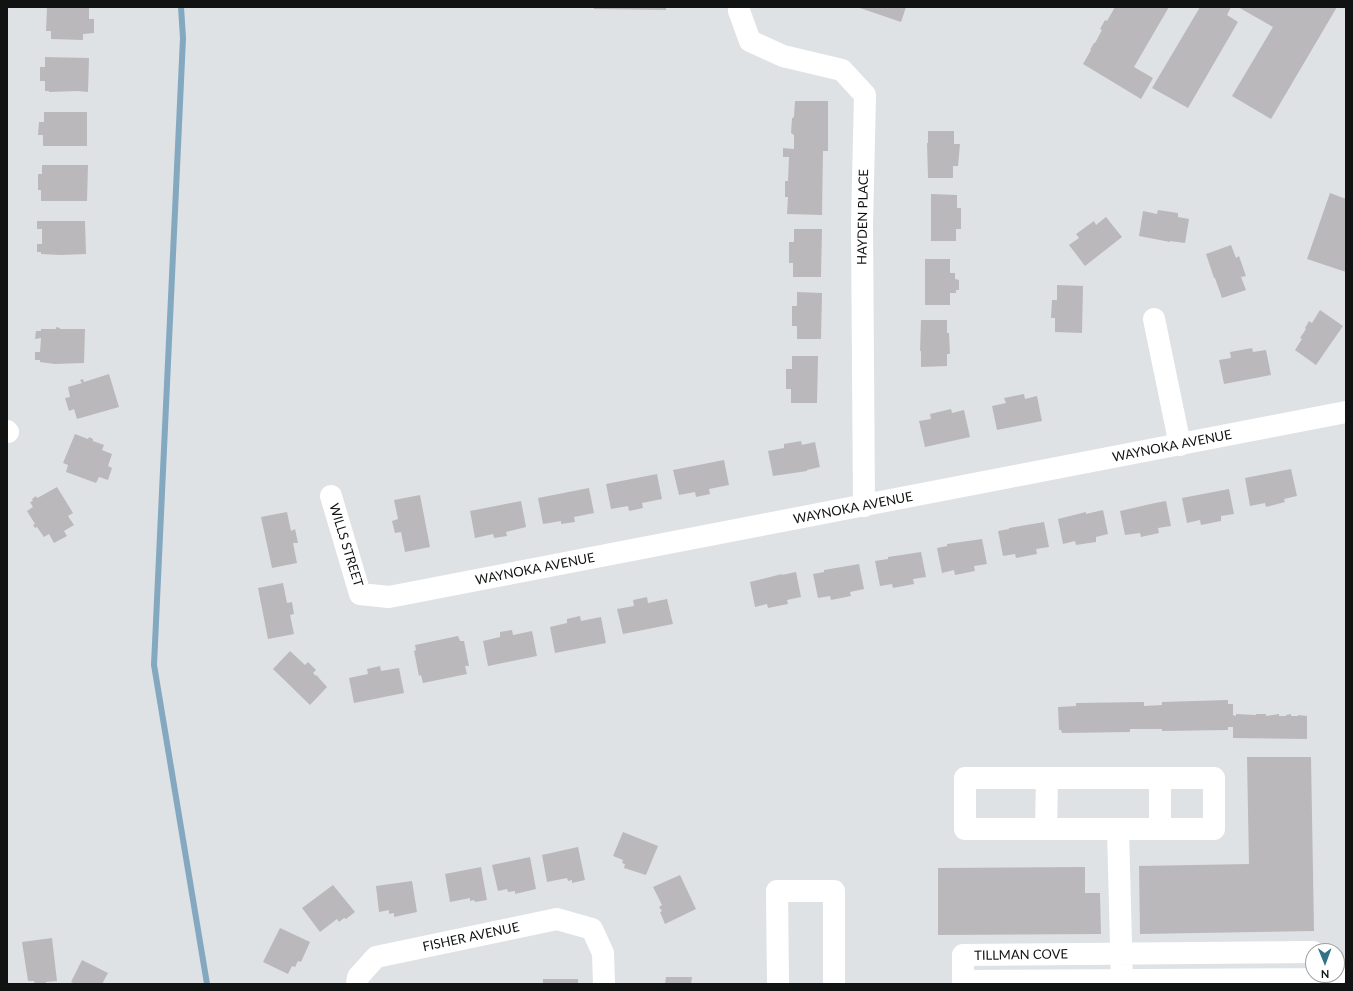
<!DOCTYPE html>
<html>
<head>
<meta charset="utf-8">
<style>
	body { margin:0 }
	#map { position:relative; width:1353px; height:991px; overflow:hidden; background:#dfe2e4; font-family:Lato,sans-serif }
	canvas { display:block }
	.frame { position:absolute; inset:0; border:8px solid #111212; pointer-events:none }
	.north { position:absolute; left:1305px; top:943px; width:40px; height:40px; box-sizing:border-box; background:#fff; border:1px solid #a0a0a0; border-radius:50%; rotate:179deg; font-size:11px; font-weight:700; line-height:16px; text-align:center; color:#111212 }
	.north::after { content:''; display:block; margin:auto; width:14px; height:18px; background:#337387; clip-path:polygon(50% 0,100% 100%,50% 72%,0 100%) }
</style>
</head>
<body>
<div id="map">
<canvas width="1353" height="991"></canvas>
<div class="frame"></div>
<div class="north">N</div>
</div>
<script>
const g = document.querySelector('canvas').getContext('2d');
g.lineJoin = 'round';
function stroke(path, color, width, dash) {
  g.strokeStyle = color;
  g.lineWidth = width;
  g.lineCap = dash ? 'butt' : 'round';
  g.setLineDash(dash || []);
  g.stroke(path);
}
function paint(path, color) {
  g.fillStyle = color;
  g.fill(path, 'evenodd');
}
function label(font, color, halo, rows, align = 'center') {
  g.font = font + ' Lato,sans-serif';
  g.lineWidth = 3;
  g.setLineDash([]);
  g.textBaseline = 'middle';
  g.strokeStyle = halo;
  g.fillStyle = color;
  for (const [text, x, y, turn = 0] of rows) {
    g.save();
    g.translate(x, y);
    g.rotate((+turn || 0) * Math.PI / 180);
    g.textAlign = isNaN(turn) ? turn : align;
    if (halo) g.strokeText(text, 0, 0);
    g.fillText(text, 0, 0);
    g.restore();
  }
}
stroke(new Path2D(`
	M 181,7 L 183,38 L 154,665 L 207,984`), '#83a8c0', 6);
paint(new Path2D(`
	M 47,7 L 89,7 L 89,19 L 94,19 L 94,33 L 83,34 L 83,40 L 51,39 L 51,31 L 46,31 Z
	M 594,7 L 666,7 L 666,10 L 594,9 Z
	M 857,7 L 906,7 L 901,22 Z
	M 1115,7 L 1169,7 L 1134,67 L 1153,78 L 1141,99 L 1083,64 L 1091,50 L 1090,50 L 1094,43 L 1095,43 L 1102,30 L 1100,29 L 1105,20 L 1107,21 Z
	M 1200,7 L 1231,7 L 1227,15 L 1238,22 L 1188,108 L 1152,88 Z
	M 1238,7 L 1337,7 L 1271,119 L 1232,96 L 1273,27 Z
	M 45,57 L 89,58 L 88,92 L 78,91 L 49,92 L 49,91 L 45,91 L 45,81 L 40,81 L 40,67 L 45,67 Z
	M 795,101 L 828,101 L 828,151 L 823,151 L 822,215 L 787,214 L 788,197 L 785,197 L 785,181 L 788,181 L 789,157 L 783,157 L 783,148 L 794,149 L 794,135 L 791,133 L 792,118 L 793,118 L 794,116 Z
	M 44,112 L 87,112 L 87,146 L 43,146 L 43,135 L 38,135 L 39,122 L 44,122 Z
	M 928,131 L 954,131 L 954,144 L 960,144 L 958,166 L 953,166 L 953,178 L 928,178 L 927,143 L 928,143 Z
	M 42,165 L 88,165 L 87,201 L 41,201 L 41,190 L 38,190 L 38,174 L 42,174 Z
	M 1330,193 L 1346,199 L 1346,272 L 1307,259 Z
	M 931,194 L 957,195 L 957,208 L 961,208 L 961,229 L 956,229 L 956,241 L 931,241 Z
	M 1158,210 L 1178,213 L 1178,217 L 1189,219 L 1185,243 L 1170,241 L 1170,242 L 1139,236 L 1143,211 L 1157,214 Z
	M 1106,217 L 1122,237 L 1085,266 L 1069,245 L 1079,238 L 1076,234 L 1094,221 L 1096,225 Z
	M 37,221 L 85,221 L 86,254 L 61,255 L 41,254 L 41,252 L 37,252 L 37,244 L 42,244 L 42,229 L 37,229 Z
	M 794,229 L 822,229 L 821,277 L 793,277 L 793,263 L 789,263 L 789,242 L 794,242 Z
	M 1231,245 L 1236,258 L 1239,256 L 1246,276 L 1241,277 L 1246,290 L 1222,298 L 1215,278 L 1214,278 L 1206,254 Z
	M 925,259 L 950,259 L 950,273 L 955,273 L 955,279 L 959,280 L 959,290 L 956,290 L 956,293 L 950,293 L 950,305 L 925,305 Z
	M 1057,285 L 1083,286 L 1082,333 L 1055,332 L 1055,318 L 1051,318 L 1052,300 L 1057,300 Z
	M 797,292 L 822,293 L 821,339 L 797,339 L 797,326 L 792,326 L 792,306 L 797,306 Z
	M 1320,310 L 1343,326 L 1316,365 L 1295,350 L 1302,339 L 1300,338 L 1306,329 L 1305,328 L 1309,321 L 1312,323 Z
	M 921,320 L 947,320 L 947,333 L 949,333 L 950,354 L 947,354 L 947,366 L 921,367 L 921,351 L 920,351 Z
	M 56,327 L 60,328 L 60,329 L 85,329 L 84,363 L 55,364 L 40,362 L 40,360 L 35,360 L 35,352 L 40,352 L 41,338 L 35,339 L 36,331 L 41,331 L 41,329 L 56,329 Z
	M 1252,348 L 1253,352 L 1266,350 L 1271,375 L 1224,384 L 1219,360 L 1231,358 L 1230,352 Z
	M 792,356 L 818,356 L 817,403 L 791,403 L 791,389 L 786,389 L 786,369 L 792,369 Z
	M 109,374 L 119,407 L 77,419 L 74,409 L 69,411 L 65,398 L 70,397 L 68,387 L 82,383 L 80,380 L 83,379 L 84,382 Z
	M 1024,394 L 1025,399 L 1037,396 L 1042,421 L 997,430 L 992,406 L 1006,403 L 1004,398 Z
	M 951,409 L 952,413 L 964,410 L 970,437 L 925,447 L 919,421 L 931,419 L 930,414 Z
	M 75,434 L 88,439 L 89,437 L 93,439 L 93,441 L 104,445 L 102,450 L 112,454 L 108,466 L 112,468 L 108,480 L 99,477 L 96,483 L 66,472 L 68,465 L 63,463 Z
	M 801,441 L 802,445 L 815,442 L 820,467 L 807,470 L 807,471 L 773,476 L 768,451 L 784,448 L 784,444 Z
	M 724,460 L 729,485 L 709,489 L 710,494 L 696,497 L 695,492 L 679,495 L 673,470 Z
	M 1291,469 L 1297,496 L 1284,499 L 1285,502 L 1266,507 L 1265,503 L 1250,506 L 1245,478 Z
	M 657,474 L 662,499 L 642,503 L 643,508 L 629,511 L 628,506 L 611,509 L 606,484 Z
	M 57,487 L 73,513 L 68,516 L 74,525 L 64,531 L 67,536 L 54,543 L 49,534 L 44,537 L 37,527 L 35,528 L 33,525 L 35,524 L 27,511 L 33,507 L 30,502 L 33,501 L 32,499 L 36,496 L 37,498 L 41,496 Z
	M 589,488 L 594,513 L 574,517 L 575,522 L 561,524 L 561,521 L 543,524 L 538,498 Z
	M 1229,489 L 1234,514 L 1221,516 L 1221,521 L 1201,525 L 1200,520 L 1187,523 L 1182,498 Z
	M 420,495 L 430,547 L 405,552 L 401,532 L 395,533 L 392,521 L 398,519 L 394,500 Z
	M 521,501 L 526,527 L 506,532 L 507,536 L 494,538 L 493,534 L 475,538 L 470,511 Z
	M 1166,501 L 1171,526 L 1158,528 L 1159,533 L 1141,537 L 1140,533 L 1125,535 L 1120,511 L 1155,503 Z
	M 1103,510 L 1108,534 L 1096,537 L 1096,542 L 1076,545 L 1075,541 L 1063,544 L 1058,519 L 1086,512 L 1086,514 Z
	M 287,512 L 291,531 L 295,529 L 298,543 L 293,543 L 297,563 L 272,568 L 261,517 Z
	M 1044,522 L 1049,547 L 1036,549 L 1037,554 L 1016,558 L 1015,554 L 1003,556 L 998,531 L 1009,529 L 1009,528 Z
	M 982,539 L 987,564 L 974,566 L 975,571 L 955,575 L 954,570 L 942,573 L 937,548 L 947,546 L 947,544 Z
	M 921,552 L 926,577 L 913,579 L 914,584 L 893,588 L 892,584 L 880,586 L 875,561 L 888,559 L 888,557 Z
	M 859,564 L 864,589 L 850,592 L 851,596 L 831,600 L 830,596 L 818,598 L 813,574 L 824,572 L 824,570 Z
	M 796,572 L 801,597 L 787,600 L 788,604 L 768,608 L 767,604 L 755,607 L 750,582 L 782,574 L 782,575 Z
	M 283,583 L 287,603 L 292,602 L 294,614 L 290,615 L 294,634 L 268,639 L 258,588 Z
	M 647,597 L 648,603 L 667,599 L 673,624 L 623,634 L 617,609 L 634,606 L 633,600 Z
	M 580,616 L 581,621 L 601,617 L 606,643 L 555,653 L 550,627 L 567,623 L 567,619 Z
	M 512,630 L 513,635 L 532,631 L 537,656 L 488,666 L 483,641 L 500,637 L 500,632 Z
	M 458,636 L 460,641 L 464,641 L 469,666 L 465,666 L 467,674 L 423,683 L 421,675 L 419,676 L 414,651 L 416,650 L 415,645 Z
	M 290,651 L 305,665 L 308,662 L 316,670 L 313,673 L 316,676 L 317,675 L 318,677 L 327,687 L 310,705 L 273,669 Z
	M 380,666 L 381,671 L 399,668 L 404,693 L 354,703 L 349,678 L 368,674 L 367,669 Z
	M 1228,700 L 1228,704 L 1233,704 L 1233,715 L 1236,716 L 1236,714 L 1256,715 L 1256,714 L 1266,714 L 1266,716 L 1279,714 L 1279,716 L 1286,716 L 1286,715 L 1291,714 L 1291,716 L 1298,716 L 1298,715 L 1307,716 L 1307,739 L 1233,738 L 1233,727 L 1228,727 L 1228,730 L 1162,731 L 1162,729 L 1130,729 L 1130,732 L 1062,733 L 1061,730 L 1059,730 L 1058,707 L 1076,706 L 1076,703 L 1144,702 L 1144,706 L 1162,705 L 1162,702 Z
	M 1247,757 L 1311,757 L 1314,931 L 1140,934 L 1139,866 L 1249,864 Z
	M 623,832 L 658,846 L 646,875 L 624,868 L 625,864 L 622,863 L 623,860 L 613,856 Z
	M 578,847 L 585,880 L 572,883 L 572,880 L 568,881 L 567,878 L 547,882 L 542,855 Z
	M 530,857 L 536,889 L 515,894 L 515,891 L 508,892 L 507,889 L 498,891 L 492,865 Z
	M 481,867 L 487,900 L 475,902 L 474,900 L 470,901 L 470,898 L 450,902 L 445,874 Z
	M 1085,867 L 1085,893 L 1100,893 L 1101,934 L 938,935 L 938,868 Z
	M 680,875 L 696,909 L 665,924 L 660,912 L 662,911 L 659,907 L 662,905 L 653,887 Z
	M 412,881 L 417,912 L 394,917 L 394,913 L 389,914 L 389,910 L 379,912 L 376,886 Z
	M 333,885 L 355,912 L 346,919 L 344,918 L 339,922 L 337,919 L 320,932 L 302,908 Z
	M 280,928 L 310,942 L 301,962 L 298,961 L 295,967 L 292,966 L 288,974 L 263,962 Z
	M 52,938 L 57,981 L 46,982 L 46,984 L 35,984 L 34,981 L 28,981 L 22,942 Z
	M 82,960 L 108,973 L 102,984 L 76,984 L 71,982 Z
	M 666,977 L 692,977 L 691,984 L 665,984 Z
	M 543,979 L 578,979 L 578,984 L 543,984 Z`), '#bab8bb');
stroke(new Path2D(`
	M 739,7 L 739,11 L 750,41 L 783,56 L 842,70 L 865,95 L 862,224 L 864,506
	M 1154,319 L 1180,445
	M 7,431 L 8,432
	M 331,496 L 360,594 L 389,597 L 1346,412
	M 1160,778 L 1160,829
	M 1046,829 L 1047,778
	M 1118,829 L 965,829 L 965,778 L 1214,778 L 1214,829 L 1118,829 L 1122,984
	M 963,981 L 1332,979 L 1336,975
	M 357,984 L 358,977 L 376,957 L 557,919 L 592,929 L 603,953 L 604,984
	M 778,984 L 777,891 L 834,891 L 834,984
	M 963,984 L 963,955 L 1313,952`), '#fff', 22);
label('13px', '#111212', '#fff', [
	["HAYDEN PLACE",863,217,-89],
	["WAYNOKA AVENUE",1172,446,-11],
	["WAYNOKA AVENUE",853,508,-11],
	["WILLS STREET",346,545,73],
	["WAYNOKA AVENUE",535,569,-11],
	["FISHER AVENUE",471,937,-12],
	["TILLMAN COVE",1021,955,-1]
]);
</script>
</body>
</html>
